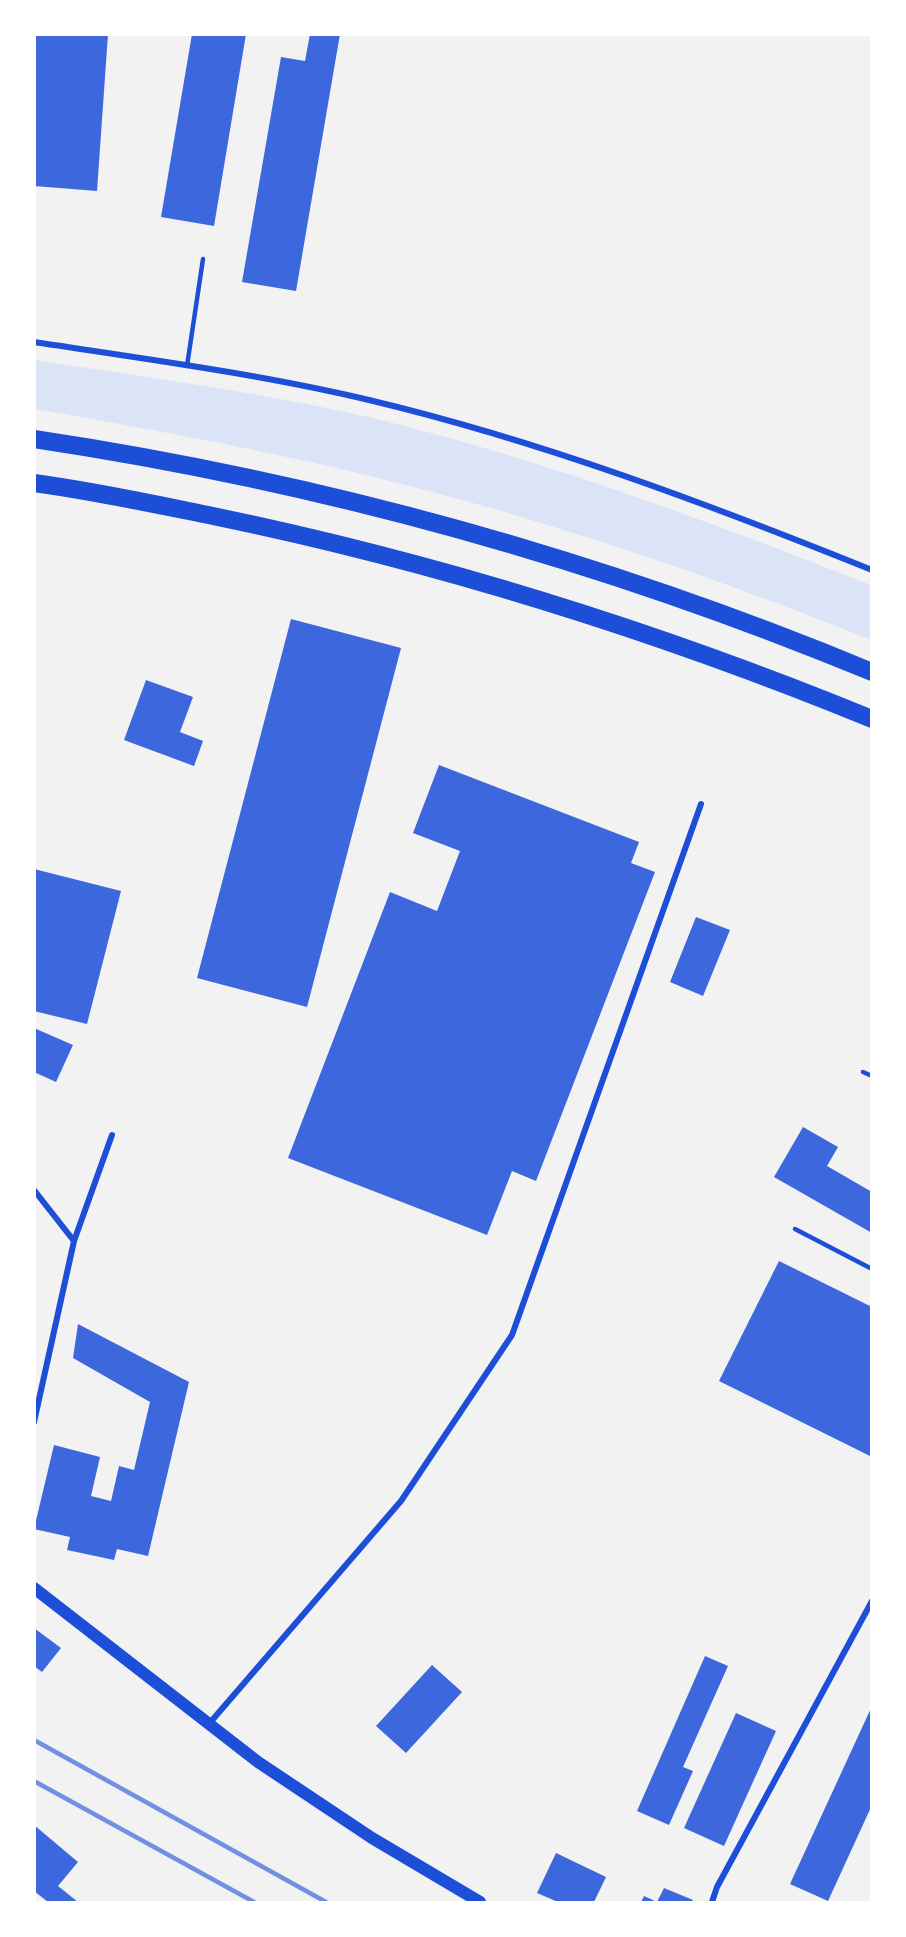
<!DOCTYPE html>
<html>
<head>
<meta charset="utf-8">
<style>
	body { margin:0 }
	#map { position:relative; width:906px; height:1937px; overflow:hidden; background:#f2f2f2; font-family:"PT Sans",sans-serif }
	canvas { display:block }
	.frame { position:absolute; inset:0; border:36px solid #fff; pointer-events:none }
</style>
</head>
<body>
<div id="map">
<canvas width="906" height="1937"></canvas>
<div class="frame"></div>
</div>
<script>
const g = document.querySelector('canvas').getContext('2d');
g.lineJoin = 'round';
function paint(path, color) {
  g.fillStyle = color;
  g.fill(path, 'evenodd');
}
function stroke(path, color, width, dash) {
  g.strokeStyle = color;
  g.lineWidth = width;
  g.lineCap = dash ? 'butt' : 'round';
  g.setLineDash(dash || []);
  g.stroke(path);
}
paint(new Path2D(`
	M 35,360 C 158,379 283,395 405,426 C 564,467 718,525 871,585 L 871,640 C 695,569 514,509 328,466 C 231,444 133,426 35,409 Z`), '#dbe4f7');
paint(new Path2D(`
	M 34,34 L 108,34 L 97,191 L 34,186 Z
	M 192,34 L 246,34 L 214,226 L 161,217 Z
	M 310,34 L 340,34 L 296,291 L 242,282 L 281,57 L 305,61 Z
	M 291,619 L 401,648 L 307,1007 L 197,978 Z
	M 146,680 L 193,697 L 180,732 L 203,741 L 194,766 L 124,740 Z
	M 439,765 L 639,842 L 631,863 L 655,872 L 536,1181 L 512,1171 L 487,1235 L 288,1158 L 390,892 L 437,911 L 460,851 L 413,833 Z
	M 34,869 L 121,891 L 87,1024 L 34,1011 Z
	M 696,917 L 730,930 L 703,996 L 670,982 Z
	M 34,1028 L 73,1045 L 56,1082 L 34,1072 Z
	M 803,1127 L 838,1147 L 827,1166 L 872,1192 L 872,1233 L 774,1177 Z
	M 779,1261 L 872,1307 L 872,1457 L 719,1381 Z
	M 78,1324 L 189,1382 L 148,1556 L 117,1549 L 114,1560 L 67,1550 L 70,1537 L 34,1529 L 54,1445 L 100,1457 L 91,1496 L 111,1501 L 119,1466 L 134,1470 L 150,1402 L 73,1358 Z
	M 34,1628 L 61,1648 L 42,1672 L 34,1666 Z
	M 705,1656 L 728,1666 L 683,1767 L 693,1771 L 669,1825 L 637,1811 Z
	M 432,1665 L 462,1692 L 406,1753 L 376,1726 Z
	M 872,1706 L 872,1805 L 828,1901 L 790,1884 Z
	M 736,1713 L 776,1731 L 724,1846 L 684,1828 Z
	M 34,1825 L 78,1862 L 58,1886 L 78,1902 L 48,1902 L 34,1891 Z
	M 556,1853 L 606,1877 L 594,1902 L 558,1902 L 537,1893 Z
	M 664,1888 L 693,1900 L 692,1902 L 641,1902 L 644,1896 L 657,1902 Z`), '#3d67dc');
stroke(new Path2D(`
	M 187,366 L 203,259
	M 863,1072 L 872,1076
	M 795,1229 L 872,1269`), '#1d4ed8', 4.5);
stroke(new Path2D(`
	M 34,342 C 146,359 259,374 369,400 C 541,441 708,504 872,570
	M 34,1190 L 74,1241
	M 34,1422 L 74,1241 L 112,1135
	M 208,1725 L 401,1501 L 512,1335 L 701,804
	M 712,1902 L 717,1887 L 872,1601`), '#1d4ed8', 6);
stroke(new Path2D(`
	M 34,1588 L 258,1762 L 372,1838 L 480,1902`), '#1d4ed8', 12);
stroke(new Path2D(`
	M 34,439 C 321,482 604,561 872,672
	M 34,483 C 94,491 154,504 213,516 C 441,563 657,631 872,719`), '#1d4ed8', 18);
stroke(new Path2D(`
	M 34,1740 L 326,1902
	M 34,1781 L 254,1902`), '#7290e2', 4.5);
</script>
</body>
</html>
